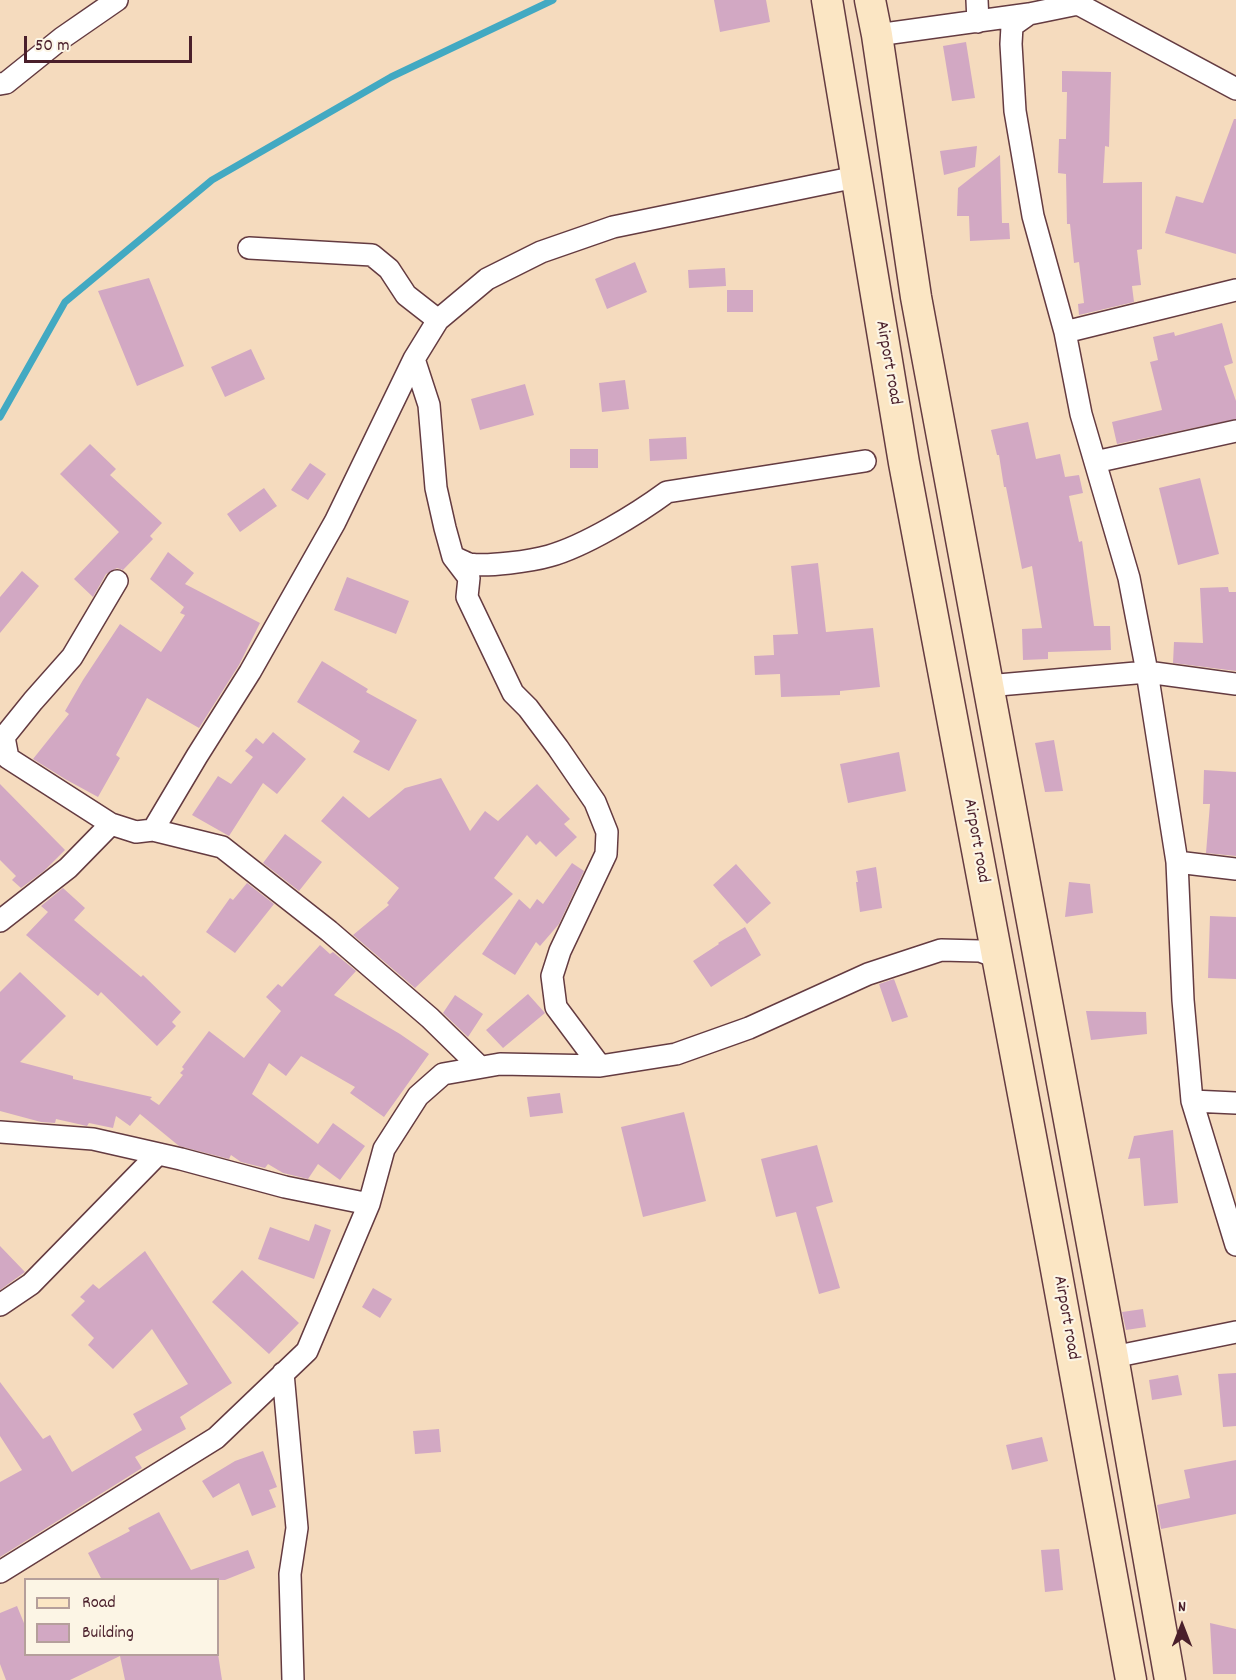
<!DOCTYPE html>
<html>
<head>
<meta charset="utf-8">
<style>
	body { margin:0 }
	#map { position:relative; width:1236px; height:1680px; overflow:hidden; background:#f5dbbe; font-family:Dekko,sans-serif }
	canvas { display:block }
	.legend { position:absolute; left:24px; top:1578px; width:195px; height:78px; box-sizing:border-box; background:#fcf5e5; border:2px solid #b59f9b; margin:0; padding:8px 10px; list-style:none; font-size:18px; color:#4a1f2b }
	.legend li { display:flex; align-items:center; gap:12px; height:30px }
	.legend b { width:30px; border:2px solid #b59f9b }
	.north { position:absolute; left:1152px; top:1596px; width:60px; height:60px; -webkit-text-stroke:4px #fcf5e5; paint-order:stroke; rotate:0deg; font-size:16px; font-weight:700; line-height:24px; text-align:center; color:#4a1f2b }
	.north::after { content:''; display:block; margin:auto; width:21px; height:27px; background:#4a1f2b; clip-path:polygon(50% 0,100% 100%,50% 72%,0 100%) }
	.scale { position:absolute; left:24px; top:36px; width:168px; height:27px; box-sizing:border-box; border:3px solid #4a1f2b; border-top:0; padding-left:8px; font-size:18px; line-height:21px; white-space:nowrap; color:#4a1f2b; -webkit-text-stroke:4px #fcf5e5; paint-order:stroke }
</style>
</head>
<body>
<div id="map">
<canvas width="1236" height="1680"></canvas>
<ul class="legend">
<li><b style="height:8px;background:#fbe6c4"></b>Road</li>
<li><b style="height:16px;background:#d2a8c3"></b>Building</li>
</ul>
<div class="north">N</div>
<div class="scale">50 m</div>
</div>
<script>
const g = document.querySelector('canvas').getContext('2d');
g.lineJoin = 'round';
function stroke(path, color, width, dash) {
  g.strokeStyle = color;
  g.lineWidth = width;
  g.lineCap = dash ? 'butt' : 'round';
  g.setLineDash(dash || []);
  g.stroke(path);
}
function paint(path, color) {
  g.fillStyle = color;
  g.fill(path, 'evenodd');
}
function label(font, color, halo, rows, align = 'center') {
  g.font = font + ' Dekko,sans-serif';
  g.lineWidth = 4.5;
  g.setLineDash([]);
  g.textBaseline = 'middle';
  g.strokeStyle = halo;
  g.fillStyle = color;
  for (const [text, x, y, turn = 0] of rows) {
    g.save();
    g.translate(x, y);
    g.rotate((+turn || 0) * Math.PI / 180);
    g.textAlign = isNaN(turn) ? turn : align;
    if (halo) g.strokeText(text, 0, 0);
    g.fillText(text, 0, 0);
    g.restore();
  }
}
stroke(new Path2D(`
	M 0,417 L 65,302 L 212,180 L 391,77 L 553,0`), '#42a9c2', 7);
paint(new Path2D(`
	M 714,0 L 766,0 L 770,22 L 720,32 Z
	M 966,42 L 975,98 L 952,101 L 943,46 Z
	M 1062,71 L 1111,72 L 1109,147 L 1105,146 L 1103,183 L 1142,182 L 1142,249 L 1137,250 L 1141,285 L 1132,286 L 1134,302 L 1079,315 L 1078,304 L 1084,303 L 1079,262 L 1074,263 L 1070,224 L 1067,224 L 1066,174 L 1058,173 L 1059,139 L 1066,139 L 1067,92 L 1062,92 Z
	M 1234,119 L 1236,119 L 1236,254 L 1165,233 L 1176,196 L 1203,203 Z
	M 977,146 L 975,167 L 944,175 L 940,151 Z
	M 1000,155 L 1002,223 L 1009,223 L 1010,239 L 970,241 L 969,216 L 957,216 L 958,188 Z
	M 635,262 L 647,292 L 607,309 L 595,279 Z
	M 725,268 L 726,286 L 689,288 L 688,270 Z
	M 149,278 L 184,366 L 137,386 L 98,291 Z
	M 727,290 L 753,290 L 753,312 L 727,312 Z
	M 1222,323 L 1233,363 L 1224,366 L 1236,401 L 1236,419 L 1117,444 L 1112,422 L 1162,410 L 1150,362 L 1158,360 L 1153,337 L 1174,332 L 1175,336 Z
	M 251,349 L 265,379 L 225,397 L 211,367 Z
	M 625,380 L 629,409 L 602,412 L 599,383 Z
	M 525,384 L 534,415 L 480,430 L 471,399 Z
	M 1028,422 L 1036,459 L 1060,454 L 1065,477 L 1079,475 L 1083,493 L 1069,496 L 1079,542 L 1082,541 L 1094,626 L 1110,626 L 1111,650 L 1048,652 L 1048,659 L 1023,660 L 1022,629 L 1042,628 L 1032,566 L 1022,569 L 1006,487 L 1004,487 L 999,455 L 997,455 L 991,430 Z
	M 686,437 L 687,459 L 650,461 L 649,439 Z
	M 90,444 L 116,469 L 110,475 L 162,523 L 150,536 L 153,539 L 123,570 L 117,568 L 106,574 L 93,597 L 74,579 L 119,532 L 60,474 Z
	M 570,449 L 598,449 L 598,468 L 570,468 Z
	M 310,463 L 326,474 L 308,500 L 291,490 Z
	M 1200,478 L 1219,554 L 1178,565 L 1159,488 Z
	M 264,488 L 277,506 L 240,532 L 227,514 Z
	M 168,552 L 194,573 L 185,584 L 260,623 L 239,665 L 199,728 L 147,698 L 116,755 L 120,758 L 98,797 L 65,779 L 33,759 L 69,714 L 65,711 L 83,680 L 120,624 L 161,652 L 185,615 L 180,613 L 184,607 L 150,579 Z
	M 818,563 L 826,632 L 873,628 L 880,687 L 840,691 L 840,695 L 781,697 L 780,674 L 755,675 L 754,656 L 774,655 L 773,635 L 798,634 L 791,566 Z
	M 22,571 L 39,586 L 0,633 L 0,597 Z
	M 347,577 L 409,601 L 396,634 L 334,610 Z
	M 1228,587 L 1229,592 L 1236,592 L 1236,671 L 1173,663 L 1174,642 L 1203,643 L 1200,588 Z
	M 322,661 L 368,689 L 366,692 L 417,720 L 389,771 L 353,752 L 360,741 L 297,702 Z
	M 273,732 L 306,759 L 277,794 L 263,783 L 229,836 L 192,815 L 218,776 L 231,784 L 253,757 L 245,751 L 256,738 L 263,744 Z
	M 1054,740 L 1063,791 L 1045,792 L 1035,743 Z
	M 899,752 L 906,791 L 848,803 L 840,764 Z
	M 1204,770 L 1236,772 L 1236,856 L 1206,853 L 1210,804 L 1203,804 Z
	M 441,778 L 470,831 L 485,811 L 498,821 L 537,784 L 570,819 L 564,824 L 577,837 L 556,857 L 540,841 L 536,845 L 527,835 L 494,878 L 513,894 L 415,988 L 353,935 L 389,905 L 387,903 L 399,888 L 321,821 L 343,796 L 369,818 L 405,788 Z
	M 0,784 L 65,850 L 44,871 L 21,888 L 12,880 L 16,876 L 0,860 Z
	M 285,834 L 322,862 L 299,891 L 263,863 Z
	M 572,863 L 584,871 L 559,924 L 540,946 L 536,942 L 515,975 L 482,954 L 519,899 L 530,909 L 537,899 L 543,904 Z
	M 736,864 L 771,903 L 747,924 L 713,885 Z
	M 876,867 L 882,908 L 860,912 L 856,882 L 858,882 L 856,871 Z
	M 1069,882 L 1090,884 L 1093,913 L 1065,917 Z
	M 247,883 L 274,904 L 235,953 L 206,932 L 230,898 L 233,900 Z
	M 63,888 L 85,908 L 74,920 L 141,977 L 143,975 L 181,1012 L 172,1022 L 176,1026 L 157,1046 L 101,992 L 98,996 L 26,935 L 48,912 L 41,906 Z
	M 1210,916 L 1236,917 L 1236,979 L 1208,978 Z
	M 745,927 L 761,955 L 711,987 L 693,961 L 719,944 L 718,943 Z
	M 320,945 L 330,954 L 333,952 L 356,971 L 334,995 L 400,1034 L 429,1054 L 384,1117 L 350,1093 L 355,1087 L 301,1056 L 286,1076 L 269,1063 L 252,1094 L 318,1144 L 333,1123 L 365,1146 L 340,1180 L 318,1164 L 308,1179 L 283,1173 L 268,1164 L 265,1168 L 241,1162 L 231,1155 L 229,1159 L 179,1146 L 140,1114 L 130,1126 L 116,1116 L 113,1128 L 89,1123 L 87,1126 L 56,1119 L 55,1123 L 41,1122 L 0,1111 L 0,992 L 20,972 L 66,1016 L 20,1062 L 73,1076 L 73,1079 L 152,1097 L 150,1099 L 159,1105 L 183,1075 L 180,1073 L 184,1069 L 182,1067 L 209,1031 L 244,1058 L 281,1011 L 266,997 L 278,984 L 282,987 Z
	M 894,979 L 908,1017 L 892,1022 L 879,984 Z
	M 528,994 L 545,1013 L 503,1048 L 486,1030 Z
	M 455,995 L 483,1014 L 468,1037 L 443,1013 Z
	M 1086,1011 L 1146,1012 L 1147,1034 L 1091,1040 Z
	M 560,1093 L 563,1113 L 530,1117 L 527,1097 Z
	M 684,1112 L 706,1201 L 643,1217 L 621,1127 Z
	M 1173,1130 L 1178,1203 L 1144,1206 L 1140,1158 L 1128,1159 L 1134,1136 Z
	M 817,1145 L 833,1202 L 816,1207 L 840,1288 L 819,1294 L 796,1212 L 776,1217 L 761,1159 Z
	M 315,1224 L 331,1230 L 314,1279 L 258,1259 L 270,1227 L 309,1241 Z
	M 0,1246 L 25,1272 L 0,1290 Z
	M 145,1251 L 232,1383 L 180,1417 L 186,1429 L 135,1457 L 142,1468 L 0,1557 L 0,1482 L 22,1470 L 0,1436 L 0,1382 L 43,1439 L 50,1435 L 72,1472 L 142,1430 L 133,1414 L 188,1384 L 152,1329 L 113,1369 L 88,1345 L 94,1338 L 71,1315 L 85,1301 L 80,1297 L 93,1284 L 99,1289 Z
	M 242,1270 L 299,1323 L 269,1354 L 212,1302 Z
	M 373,1288 L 392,1299 L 380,1318 L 362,1307 Z
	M 1143,1309 L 1146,1327 L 1126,1330 L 1122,1312 Z
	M 1236,1373 L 1236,1426 L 1223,1427 L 1218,1374 Z
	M 1178,1375 L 1182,1395 L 1152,1400 L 1149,1380 Z
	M 439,1429 L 441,1452 L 415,1454 L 413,1431 Z
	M 1042,1437 L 1048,1461 L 1012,1470 L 1006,1445 Z
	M 263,1451 L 277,1487 L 269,1490 L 276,1507 L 252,1516 L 239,1483 L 213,1498 L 202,1481 L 235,1461 Z
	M 1236,1460 L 1236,1514 L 1161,1529 L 1157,1505 L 1190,1498 L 1184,1470 Z
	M 159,1512 L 191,1570 L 248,1550 L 255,1568 L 225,1580 L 102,1580 L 88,1553 L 130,1531 L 128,1528 Z
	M 1059,1549 L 1063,1590 L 1045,1592 L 1041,1550 Z
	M 17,1606 L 26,1628 L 26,1654 L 218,1654 L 222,1680 L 125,1680 L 120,1656 L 70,1680 L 6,1680 L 0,1664 L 0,1613 Z
	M 1210,1623 L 1236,1629 L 1236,1674 L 1213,1674 Z`), '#d2a8c3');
const street = new Path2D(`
	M 977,0 L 978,22
	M 1078,4 L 1236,89
	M 1029,14 L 1012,26 L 1011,44 L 1015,111 L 1033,216 L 1065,332 L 1081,414 L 1129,578 L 1147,672 L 1177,862 L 1183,1000 L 1192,1101 L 1236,1245
	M 877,35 L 1029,14 L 1078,4 L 1080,0
	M 0,84 L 6,83 L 62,38 L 117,0
	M 249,248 L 372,255 L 389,269 L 406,295 L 438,320
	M 1065,332 L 1236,290
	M 414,359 L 429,405 L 436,488 L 445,528 L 453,557 L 469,578 L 467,597 L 513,693 L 528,708 L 558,748 L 595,802 L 607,832 L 606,854 L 560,951 L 552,976 L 556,1007 L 600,1066
	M 1095,462 L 1236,431
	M 453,557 C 459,559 465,563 470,564 C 487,567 532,561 549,556 C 585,546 637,514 667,492 L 865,461
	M 987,686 L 1147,672 L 1236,684
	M 111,824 L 8,758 L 4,737 L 33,701 L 72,657 L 117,581
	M 153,830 L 197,756 L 250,672 L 335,522 L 414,359 L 438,320 L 487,279 L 541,252 L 613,227 L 856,177
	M 1177,862 L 1236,869
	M 0,921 L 68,868 L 111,824 L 136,832 L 153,830 L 222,847 L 329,931 L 430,1018 L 480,1067
	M 1192,1101 L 1236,1103
	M 0,1132 L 93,1139 L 181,1159 L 285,1187 L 369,1204
	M 0,1305 L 31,1284 L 158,1154
	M 1113,1357 L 1236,1332
	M 283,1373 L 297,1528 L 290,1574 L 293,1680
	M 0,1572 L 216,1438 L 307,1351 L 369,1204 L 384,1149 L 418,1096 L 443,1074 L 500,1064 L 600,1066 L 676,1054 L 749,1028 L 868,974 L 941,950 L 980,951 L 996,957`);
const secondary = new Path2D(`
	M 827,0 L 904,463 L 1053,1253 L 1131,1680
	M 870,0 L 877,35 L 916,297 L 1113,1357 L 1170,1680`);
stroke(street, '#643b41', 24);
stroke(secondary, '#643b41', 33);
stroke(street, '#fff', 21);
stroke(secondary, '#fbe6c4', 30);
label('18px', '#4a1f2b', '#fcf5e5', [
	["Airport road",887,363,80],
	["Airport road",975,841,80],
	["Airport road",1065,1318,80]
]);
</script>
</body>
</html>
